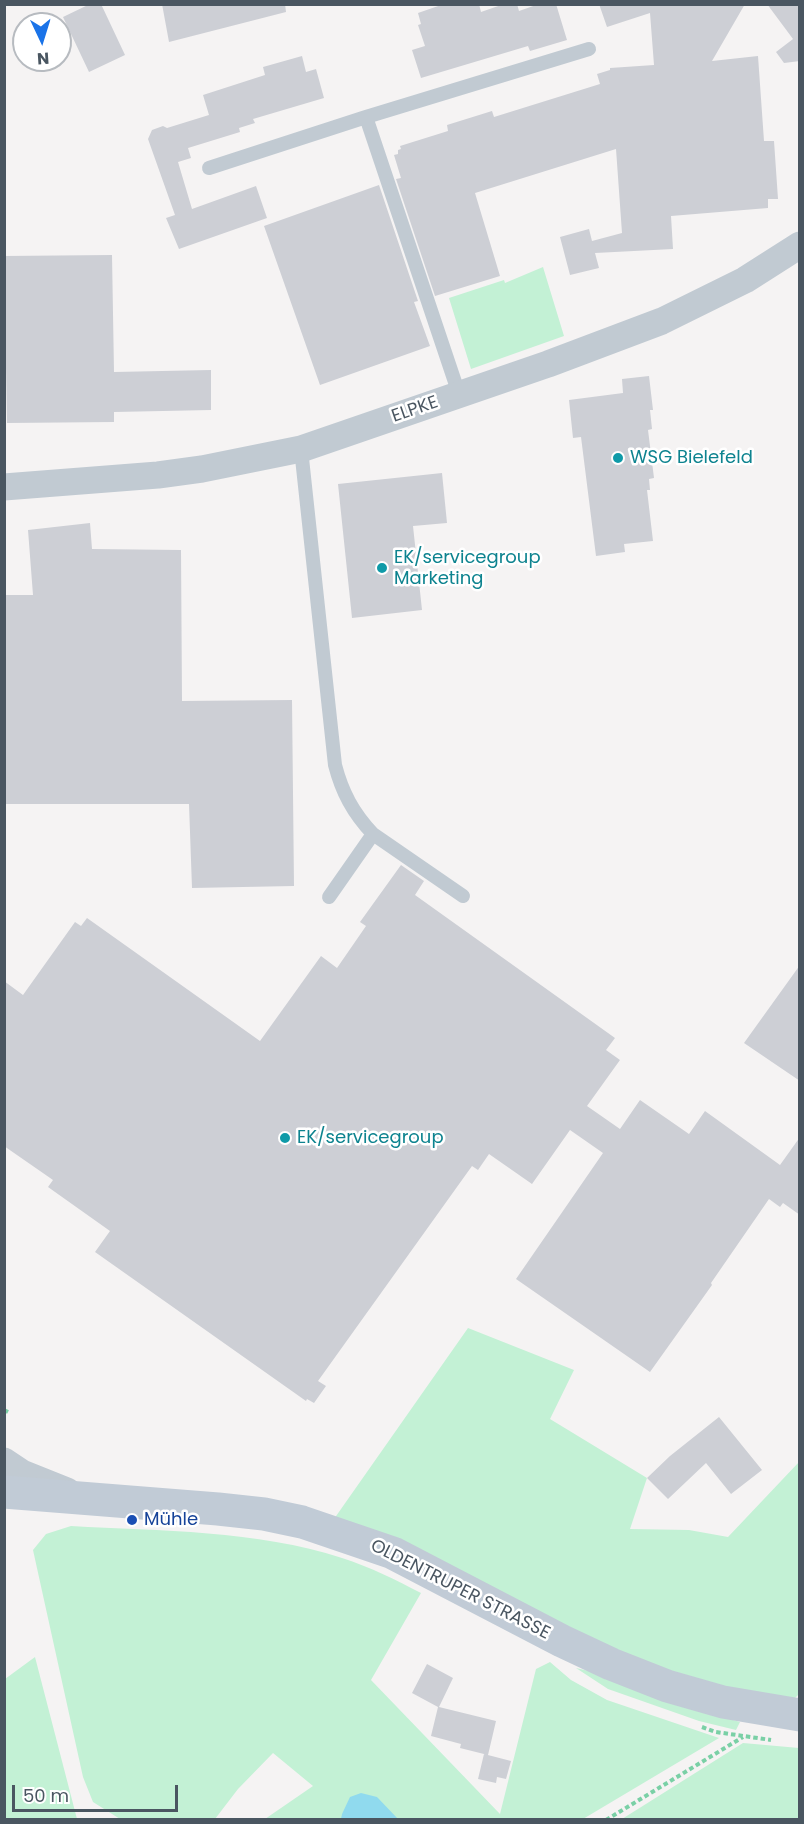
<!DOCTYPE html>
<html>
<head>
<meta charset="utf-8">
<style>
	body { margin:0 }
	#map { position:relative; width:804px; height:1824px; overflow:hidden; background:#f5f3f3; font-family:Poppins,sans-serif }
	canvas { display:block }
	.frame { position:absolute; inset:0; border:6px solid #4a5661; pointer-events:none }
	.north { position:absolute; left:12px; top:12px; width:60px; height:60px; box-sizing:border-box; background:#fff; border:2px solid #b7bbc0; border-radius:50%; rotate:176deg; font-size:16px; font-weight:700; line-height:24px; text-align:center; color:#4a5661 }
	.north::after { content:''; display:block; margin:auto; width:21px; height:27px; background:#1a73e8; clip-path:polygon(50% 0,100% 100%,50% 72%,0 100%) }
	.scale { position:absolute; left:12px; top:1785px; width:166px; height:27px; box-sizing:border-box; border:3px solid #4a5661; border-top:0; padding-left:8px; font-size:18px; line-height:21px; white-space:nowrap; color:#4a5661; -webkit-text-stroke:4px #fff; paint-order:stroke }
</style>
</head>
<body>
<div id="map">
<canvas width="804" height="1824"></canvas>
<div class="frame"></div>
<div class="north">N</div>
<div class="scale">50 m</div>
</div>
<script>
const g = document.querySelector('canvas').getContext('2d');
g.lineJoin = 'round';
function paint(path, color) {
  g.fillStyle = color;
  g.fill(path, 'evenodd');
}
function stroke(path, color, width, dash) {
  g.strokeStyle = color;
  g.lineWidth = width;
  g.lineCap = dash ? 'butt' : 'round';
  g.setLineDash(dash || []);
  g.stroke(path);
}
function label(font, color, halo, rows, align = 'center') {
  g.font = font + ' Poppins,sans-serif';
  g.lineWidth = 5;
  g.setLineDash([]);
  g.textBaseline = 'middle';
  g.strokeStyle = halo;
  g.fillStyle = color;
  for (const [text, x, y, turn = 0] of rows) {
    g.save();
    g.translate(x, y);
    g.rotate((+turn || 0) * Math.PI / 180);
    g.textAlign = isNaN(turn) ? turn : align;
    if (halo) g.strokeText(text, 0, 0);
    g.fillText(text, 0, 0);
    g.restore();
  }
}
paint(new Path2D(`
	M 543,267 L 564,336 L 471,369 L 449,298 L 504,280 L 505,283 Z
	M 468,1328 L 574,1370 L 550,1419 L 647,1478 L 630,1529 L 689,1530 L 728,1537 L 799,1462 L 799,1694 L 792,1701 L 741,1693 L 641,1662 L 334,1519 Z
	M 71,1526 C 161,1531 256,1530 342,1558 C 370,1567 396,1580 421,1593 L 371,1680 L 500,1814 L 536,1669 L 550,1662 L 571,1680 L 607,1700 L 719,1738 L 583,1819 L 265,1819 L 313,1786 L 273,1753 L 238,1789 L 215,1819 L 120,1819 L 93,1802 L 83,1777 L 33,1550 L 46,1534 Z
	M 35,1657 L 77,1819 L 5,1819 L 5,1679 Z
	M 576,1668 L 602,1674 L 659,1698 L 740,1722 L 736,1730 L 699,1721 L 608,1689 Z
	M 743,1743 L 799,1748 L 799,1819 L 622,1819 Z`), '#c3f1d5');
paint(new Path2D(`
	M 361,1793 L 377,1797 L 398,1819 L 341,1819 L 342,1814 L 350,1797 Z`), '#90daee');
paint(new Path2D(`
	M 90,4 L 101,4 L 125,55 L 89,72 L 63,17 Z
	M 162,4 L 285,4 L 286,12 L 169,42 Z
	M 444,4 L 479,4 L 481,12 L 504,4 L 517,4 L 519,11 L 539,4 L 556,4 L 567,40 L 530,51 L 528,46 L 421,78 L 412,50 L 425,46 L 418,25 L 421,24 L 418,13 Z
	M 599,4 L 745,4 L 712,61 L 758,56 L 764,141 L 774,141 L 778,199 L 768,199 L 768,208 L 671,216 L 673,249 L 595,253 L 599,268 L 570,275 L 560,237 L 589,229 L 592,241 L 622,233 L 616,149 L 475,193 L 500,276 L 435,296 L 396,179 L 401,178 L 394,155 L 398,154 L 398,150 L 401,149 L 400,146 L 448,131 L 447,125 L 492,111 L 494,117 L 600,84 L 597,74 L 610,70 L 610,68 L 654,65 L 650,13 L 607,27 Z
	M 767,4 L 800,4 L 800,61 L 784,63 L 776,52 L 793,39 Z
	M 302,56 L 306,72 L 316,69 L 324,98 L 253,119 L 255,123 L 239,128 L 240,132 L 188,148 L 191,158 L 178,162 L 192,209 L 256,186 L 267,218 L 179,249 L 166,218 L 175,215 L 148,139 L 152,130 L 163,126 L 167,128 L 209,115 L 203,95 L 265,75 L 263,67 Z
	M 379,185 L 418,301 L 414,302 L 430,346 L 320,385 L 264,226 Z
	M 112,255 L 114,372 L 211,370 L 211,410 L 114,412 L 114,422 L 7,423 L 4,256 Z
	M 649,376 L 653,410 L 650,410 L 652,429 L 648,430 L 654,478 L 649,479 L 650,490 L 647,490 L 653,541 L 624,544 L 625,552 L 596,556 L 581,437 L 573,438 L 569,400 L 623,393 L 622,379 Z
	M 442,473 L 447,523 L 413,526 L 422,610 L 352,618 L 338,484 Z
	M 90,523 L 92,549 L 181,550 L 182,701 L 292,700 L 294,886 L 192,888 L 189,804 L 4,804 L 4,595 L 33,595 L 28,530 Z
	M 401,865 L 424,881 L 415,895 L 615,1038 L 606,1050 L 620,1060 L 587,1106 L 620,1129 L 640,1100 L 689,1134 L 705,1111 L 780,1165 L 800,1137 L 800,1215 L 783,1203 L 780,1207 L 769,1199 L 711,1283 L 712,1285 L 650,1372 L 516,1279 L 603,1153 L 570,1130 L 532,1184 L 489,1154 L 478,1170 L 472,1166 L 318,1381 L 326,1386 L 314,1403 L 307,1399 L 306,1401 L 95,1252 L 110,1231 L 48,1187 L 53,1180 L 4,1146 L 4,981 L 23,995 L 75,922 L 81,926 L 87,918 L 260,1041 L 321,956 L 337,968 L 366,926 L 360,922 Z
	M 800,965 L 800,1081 L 744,1043 Z
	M 719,1417 L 762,1470 L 731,1494 L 706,1463 L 668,1499 L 647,1478 L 670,1456 Z
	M 427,1664 L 453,1678 L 439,1707 L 496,1721 L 488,1755 L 460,1748 L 461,1744 L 431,1736 L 438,1707 L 412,1693 Z
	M 484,1754 L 511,1761 L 506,1779 L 497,1777 L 496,1783 L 478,1779 Z`), '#cdcfd5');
stroke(new Path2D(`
	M 4,1410 L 10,1413
	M 702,1727 L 716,1732 L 771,1740
	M 606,1820 L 743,1737`), '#7ad0a6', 4, [4.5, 3]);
stroke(new Path2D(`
	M 209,168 L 366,117
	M 459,394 L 366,117 L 589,49
	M 301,449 L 335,765 C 342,792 353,813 373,834 L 463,896
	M 329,897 L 373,834`), '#c1cad2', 14);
stroke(new Path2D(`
	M 4,487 L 158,475 L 202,469 L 301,449 L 548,364 L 662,321 L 745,280 L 800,245
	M 4,1461 L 22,1473 L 67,1491`), '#c1cad2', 27);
stroke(new Path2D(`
	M 4,1492 L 218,1509 L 264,1514 L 302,1522 L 393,1553 L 562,1641 L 611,1664 L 667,1686 L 723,1702 L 800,1715`), '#c1cbd6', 33);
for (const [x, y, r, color] of [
	[618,458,6,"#0f9aa8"],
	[382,568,6,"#0f9aa8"],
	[285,1138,6,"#0f9aa8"],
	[132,1520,6,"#1a4fb4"]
]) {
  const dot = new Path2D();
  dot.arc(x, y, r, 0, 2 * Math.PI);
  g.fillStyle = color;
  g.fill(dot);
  stroke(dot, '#fff', 2);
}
label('18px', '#4a5661', '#fff', [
	["ELPKE",415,410,-19],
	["OLDENTRUPER STRASSE",460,1590,27]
]);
label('18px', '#0d838f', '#fff', [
	["WSG Bielefeld",630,458],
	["EK/servicegroup",394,558],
	["Marketing",394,579],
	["EK/servicegroup",297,1138]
], 'left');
label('18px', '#164399', '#fff', [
	["Mühle",144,1520]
], 'left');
</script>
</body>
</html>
